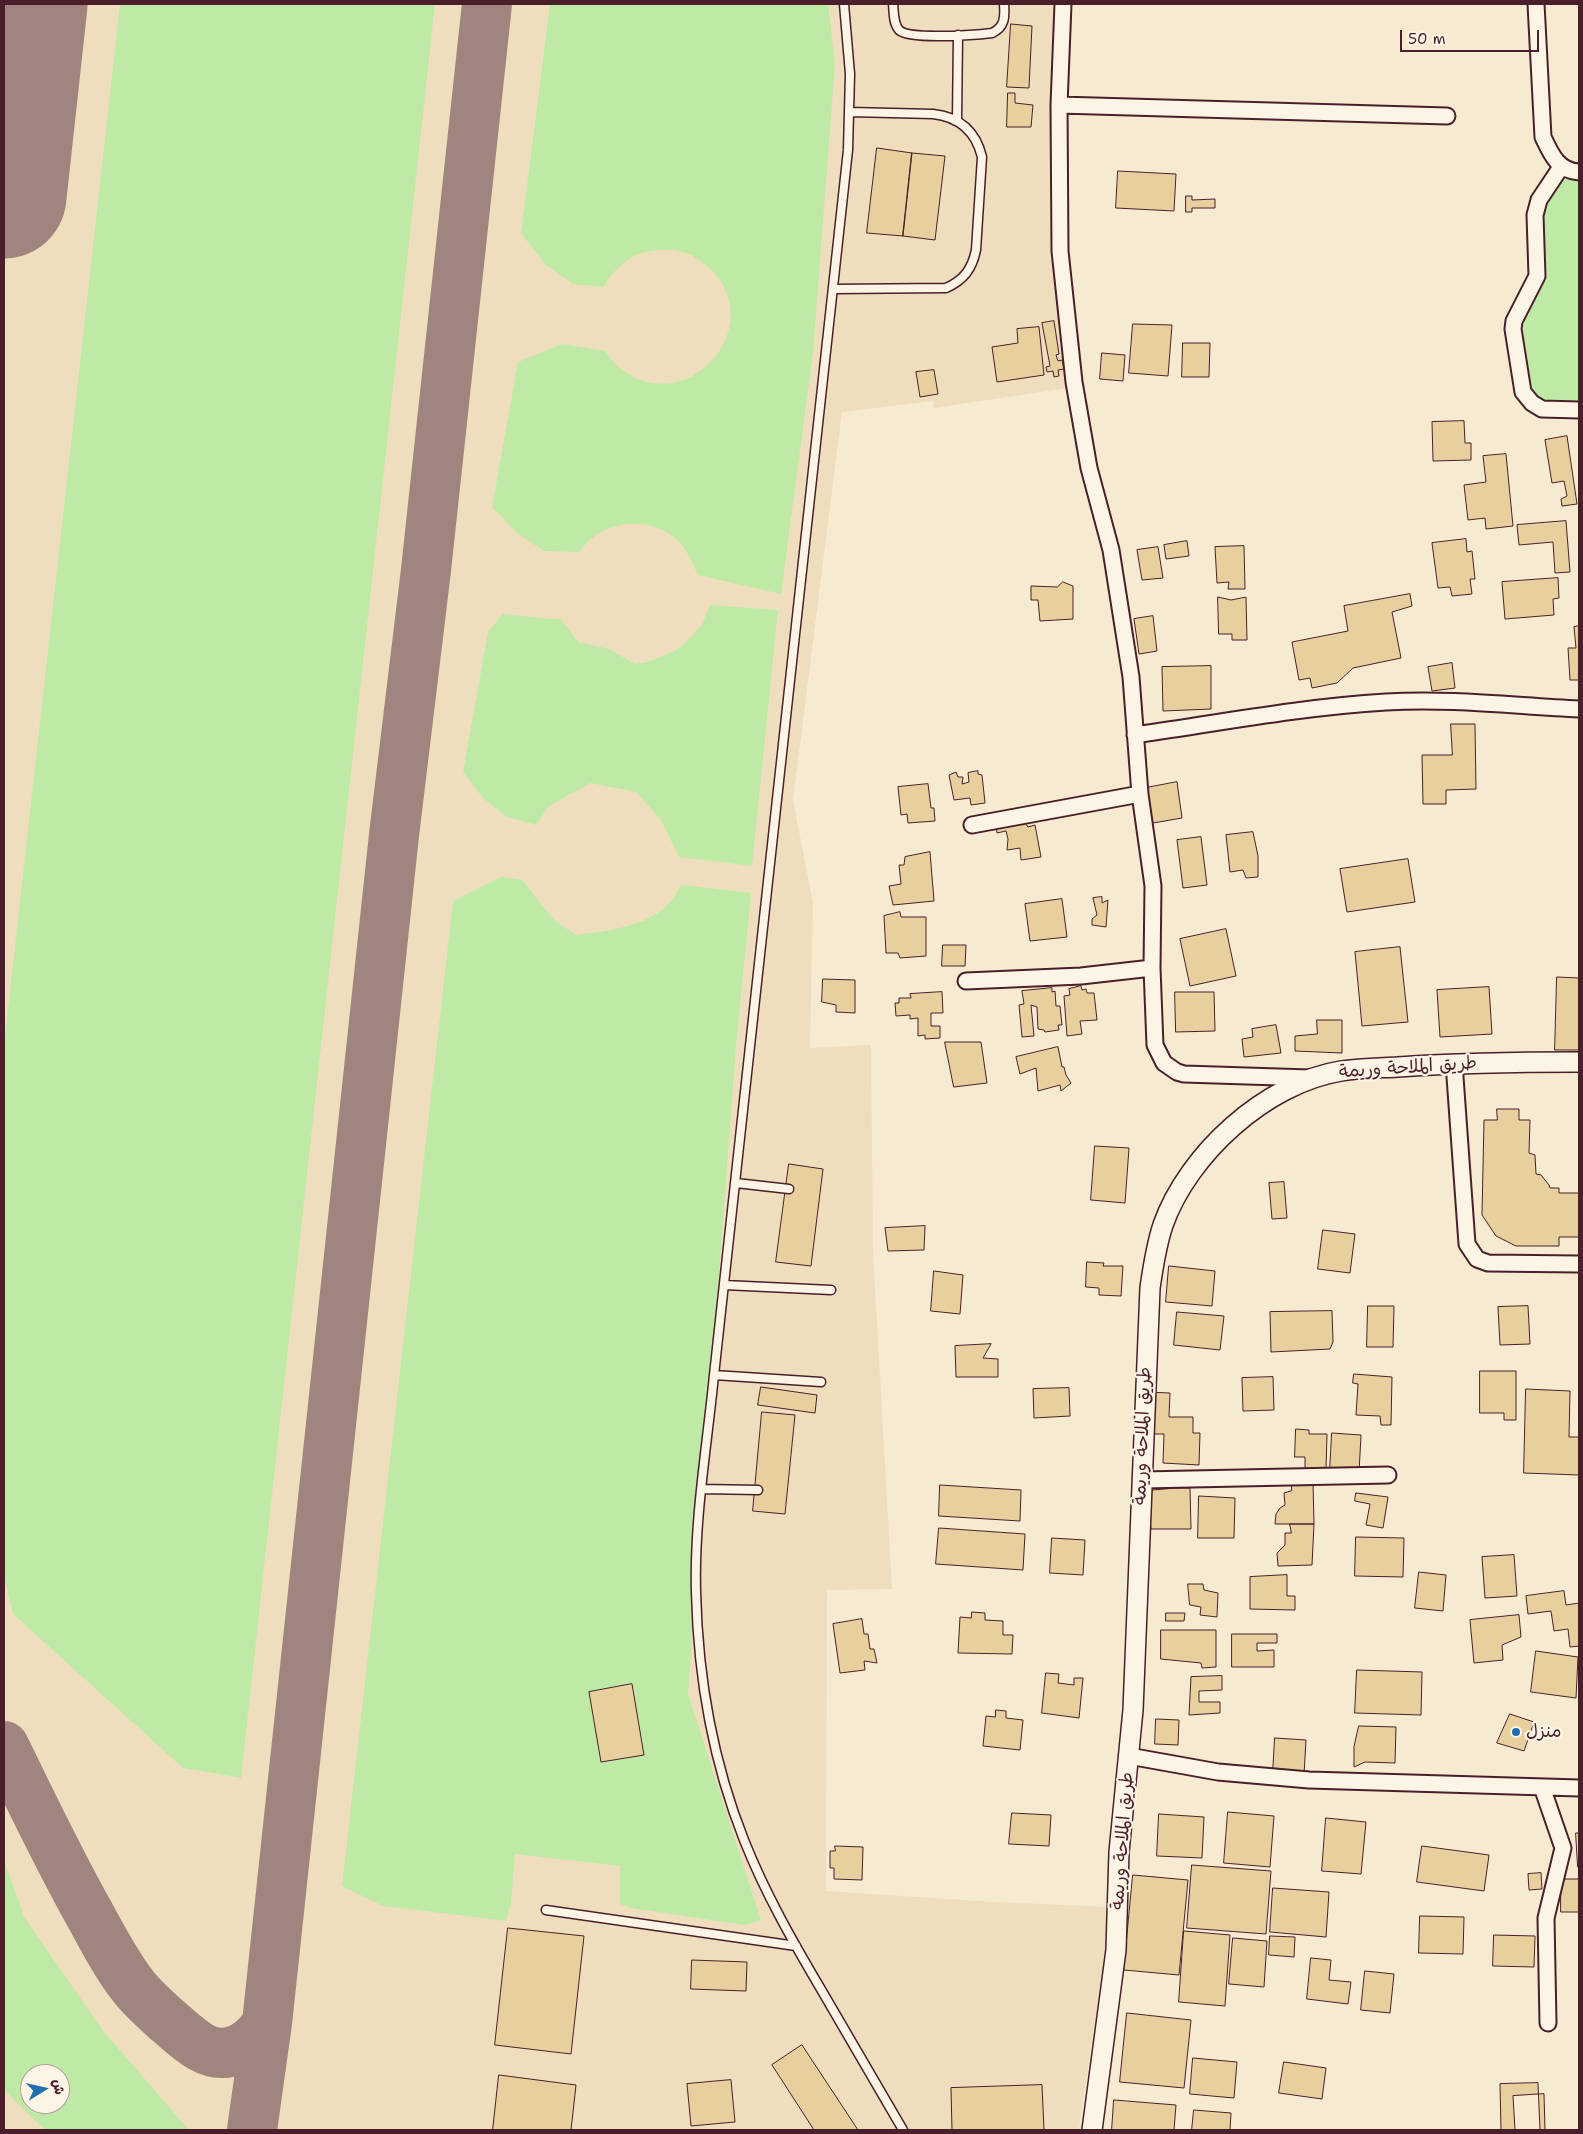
<!DOCTYPE html>
<html>
<head>
<meta charset="utf-8">
<style>
	body { margin:0 }
	#map { position:relative; width:1583px; height:2134px; overflow:hidden; background:#f6ead0; font-family:"Shantell Sans","Playpen Sans Arabic",sans-serif }
	canvas { display:block }
	.frame { position:absolute; inset:0; border:5px solid #4a1f2b; pointer-events:none }
	.north { position:absolute; left:20px; top:2064px; width:50px; height:50px; box-sizing:border-box; background:#fcf5e5; border:1px solid #b59f9b; border-radius:50%; rotate:81deg; font-size:14px; font-weight:700; line-height:20px; text-align:center; color:#4a1f2b }
	.north::after { content:''; display:block; margin:auto; width:18px; height:22px; background:#1f6fb2; clip-path:polygon(50% 0,100% 100%,50% 72%,0 100%) }
	.scale { position:absolute; left:1400px; top:30px; width:139px; height:22px; box-sizing:border-box; border:2px solid #4a1f2b; border-top:0; padding-left:6px; font-size:15px; line-height:18px; white-space:nowrap; color:#4a1f2b; -webkit-text-stroke:4px #fcf5e5; paint-order:stroke }
</style>
</head>
<body>
<div id="map">
<canvas width="1583" height="2134"></canvas>
<div class="frame"></div>
<div class="north">ش</div>
<div class="scale">50 m</div>
</div>
<script>
const g = document.querySelector('canvas').getContext('2d');
g.lineJoin = 'round';
function paint(path, color) {
  g.fillStyle = color;
  g.fill(path, 'evenodd');
}
function stroke(path, color, width, dash) {
  g.strokeStyle = color;
  g.lineWidth = width;
  g.lineCap = dash ? 'butt' : 'round';
  g.setLineDash(dash || []);
  g.stroke(path);
}
function label(font, color, halo, rows, align = 'center') {
  g.font = font + ' "Shantell Sans","Playpen Sans Arabic",sans-serif';
  g.lineWidth = 4.5;
  g.setLineDash([]);
  g.textBaseline = 'middle';
  g.strokeStyle = halo;
  g.fillStyle = color;
  for (const [text, x, y, turn = 0] of rows) {
    g.save();
    g.translate(x, y);
    g.rotate((+turn || 0) * Math.PI / 180);
    g.textAlign = isNaN(turn) ? turn : align;
    if (halo) g.strokeText(text, 0, 0);
    g.fillText(text, 0, 0);
    g.restore();
  }
}
paint(new Path2D(`
	M 4,4 L 1062,4 L 1057,249 L 1075,387 L 934,408 L 933,401 L 842,412 L 793,800 L 813,903 L 810,1048 L 871,1045 L 873,1252 L 892,1589 L 827,1590 L 826,1891 L 994,1902 L 1111,1907 L 1079,2130 L 4,2130 ZM 30,2074 L 60,2074 L 60,2104 L 30,2104 Z`), '#efdebe');
paint(new Path2D(`
	M 120,4 L 435,4 L 241,1778 L 183,1768 L 13,1614 L 4,1576 L 4,1045 Z
	M 550,4 L 828,4 L 835,64 L 813,353 L 781,594 L 698,575 C 692,562 687,549 676,539 C 654,519 619,520 596,535 C 590,539 584,546 579,552 L 544,551 L 517,533 L 492,507 L 518,362 L 562,344 L 605,351 C 610,356 614,364 620,368 C 687,422 771,325 709,268 C 699,259 687,251 673,250 C 638,248 622,259 603,287 L 573,284 L 546,265 L 521,233 Z
	M 1561,167 L 1579,172 L 1579,410 L 1532,403 L 1514,321 L 1533,285 L 1535,215 Z
	M 710,605 L 778,610 L 752,866 L 679,857 L 661,820 L 636,792 L 590,783 L 549,806 L 536,825 L 507,817 L 483,798 L 463,772 L 488,632 L 503,614 L 562,620 L 578,642 L 609,649 L 635,664 L 648,662 L 668,654 L 681,647 L 702,625 Z
	M 501,877 L 522,880 L 554,920 L 576,935 C 606,931 637,928 662,910 C 670,905 676,893 681,885 L 751,893 L 736,1046 L 688,1694 L 761,1920 L 744,1925 L 631,1908 L 620,1904 L 620,1866 L 515,1854 L 511,1903 L 506,1921 L 383,1906 L 342,1886 L 453,901 Z
	M 4,1860 L 24,1917 L 104,2032 L 189,2130 L 45,2130 L 4,2090 ZM 30,2074 L 60,2074 L 60,2104 L 30,2104 Z`), '#bfeaa6');
stroke(new Path2D(`
	M 4,1746 C 32,1803 59,1860 90,1915 C 103,1939 116,1964 133,1986 C 143,1999 156,2010 168,2021 C 179,2030 189,2040 201,2047 C 227,2062 253,2046 267,2023
	M 252,2130 L 267,2023 L 394,835 L 426,570 L 487,4`), '#a0847e', 50);
stroke(new Path2D(`
	M 4,196 L 25,4`), '#a0847e', 125);
const building = new Path2D(`
	M 1011,24 L 1032,26 L 1029,88 L 1007,87 Z
	M 1008,93 L 1015,93 L 1015,103 L 1033,105 L 1031,127 L 1007,127 Z
	M 877,148 L 912,153 L 903,236 L 867,233 Z
	M 912,153 L 945,156 L 935,240 L 903,236 Z
	M 1118,171 L 1176,174 L 1174,211 L 1116,208 Z
	M 1186,196 L 1192,196 L 1192,200 L 1215,199 L 1215,208 L 1192,208 L 1192,212 L 1186,212 Z
	M 1054,321 L 1059,354 L 1056,355 L 1058,361 L 1062,360 L 1064,369 L 1058,370 L 1059,376 L 1054,377 L 1053,371 L 1047,372 L 1046,367 L 1050,366 L 1042,323 Z
	M 1133,324 L 1172,325 L 1168,376 L 1129,373 Z
	M 1039,327 L 1044,375 L 997,382 L 992,347 L 1018,343 L 1017,329 Z
	M 1183,343 L 1210,343 L 1209,377 L 1182,377 Z
	M 1102,353 L 1125,355 L 1123,381 L 1100,379 Z
	M 934,370 L 938,394 L 920,397 L 916,372 Z
	M 1464,421 L 1465,443 L 1471,443 L 1471,460 L 1433,461 L 1432,422 Z
	M 1567,436 L 1577,504 L 1562,506 L 1561,499 L 1567,496 L 1564,481 L 1552,483 L 1545,440 Z
	M 1506,454 L 1513,526 L 1486,529 L 1485,518 L 1468,520 L 1464,485 L 1486,482 L 1483,456 Z
	M 1566,521 L 1570,572 L 1555,573 L 1553,542 L 1519,545 L 1517,525 Z
	M 1466,539 L 1467,552 L 1472,551 L 1475,579 L 1470,579 L 1472,594 L 1452,596 L 1450,587 L 1438,588 L 1432,543 Z
	M 1187,541 L 1189,556 L 1166,559 L 1164,545 Z
	M 1244,546 L 1245,589 L 1228,589 L 1229,582 L 1217,583 L 1215,547 Z
	M 1158,547 L 1163,578 L 1142,580 L 1137,550 Z
	M 1558,578 L 1559,598 L 1553,599 L 1554,615 L 1505,619 L 1502,582 Z
	M 1063,582 L 1073,586 L 1073,619 L 1040,621 L 1038,600 L 1031,600 L 1031,586 L 1057,587 Z
	M 1410,594 L 1412,606 L 1392,612 L 1401,658 L 1353,668 L 1337,683 L 1312,688 L 1310,678 L 1299,680 L 1292,642 L 1348,631 L 1344,606 Z
	M 1218,597 L 1231,600 L 1246,597 L 1247,640 L 1232,640 L 1232,634 L 1219,634 Z
	M 1153,616 L 1157,651 L 1139,654 L 1134,619 Z
	M 1579,626 L 1579,680 L 1570,680 L 1568,648 L 1576,648 L 1574,627 Z
	M 1452,663 L 1455,688 L 1432,691 L 1428,667 Z
	M 1211,666 L 1211,709 L 1163,711 L 1162,667 Z
	M 1451,724 L 1475,724 L 1476,789 L 1446,790 L 1446,804 L 1423,804 L 1422,755 L 1452,755 Z
	M 978,771 L 978,774 L 982,775 L 985,803 L 971,805 L 970,798 L 954,800 L 949,775 L 956,772 L 958,777 L 963,777 L 962,784 L 969,782 L 968,773 Z
	M 1177,782 L 1182,818 L 1153,823 L 1146,788 Z
	M 928,784 L 931,808 L 934,808 L 935,821 L 908,823 L 907,814 L 901,815 L 898,787 Z
	M 1023,820 L 1028,827 L 1035,825 L 1041,857 L 1021,860 L 1020,848 L 1007,850 L 1008,839 L 1006,831 L 997,833 L 996,826 Z
	M 1253,832 L 1258,856 L 1258,877 L 1246,878 L 1243,870 L 1230,872 L 1226,835 Z
	M 1201,837 L 1207,885 L 1183,888 L 1177,840 Z
	M 930,852 L 934,901 L 893,905 L 889,886 L 901,884 L 899,865 L 904,865 L 905,857 Z
	M 1408,859 L 1415,902 L 1347,912 L 1340,869 Z
	M 1102,897 L 1102,903 L 1108,900 L 1106,927 L 1092,925 L 1092,919 L 1097,915 L 1093,898 Z
	M 1062,899 L 1067,937 L 1030,941 L 1025,904 Z
	M 900,912 L 901,917 L 926,917 L 926,956 L 900,958 L 898,953 L 886,953 L 884,916 Z
	M 1226,929 L 1236,976 L 1190,986 L 1180,939 Z
	M 943,945 L 966,945 L 965,966 L 942,966 Z
	M 1400,947 L 1408,1022 L 1362,1026 L 1355,952 Z
	M 1557,977 L 1579,978 L 1579,1050 L 1555,1050 Z
	M 823,979 L 855,980 L 855,1013 L 836,1012 L 836,1005 L 822,1002 Z
	M 1081,986 L 1082,990 L 1086,989 L 1087,993 L 1094,993 L 1097,1020 L 1080,1021 L 1082,1034 L 1067,1036 L 1064,996 L 1070,995 L 1069,989 Z
	M 1489,987 L 1492,1034 L 1440,1037 L 1437,990 Z
	M 1052,988 L 1052,992 L 1055,991 L 1056,1006 L 1060,1006 L 1062,1025 L 1058,1025 L 1059,1030 L 1045,1032 L 1044,1030 L 1038,1029 L 1037,1007 L 1031,1005 L 1034,1036 L 1022,1037 L 1019,1005 L 1024,1004 L 1022,991 Z
	M 942,992 L 943,1013 L 931,1013 L 931,1026 L 940,1026 L 940,1038 L 925,1039 L 925,1035 L 918,1036 L 918,1018 L 910,1019 L 910,1015 L 896,1016 L 895,1003 L 899,1003 L 899,998 L 911,998 L 910,994 Z
	M 1175,992 L 1214,992 L 1215,1031 L 1176,1032 Z
	M 1317,1020 L 1342,1020 L 1342,1053 L 1295,1051 L 1295,1036 L 1317,1034 Z
	M 1276,1025 L 1281,1053 L 1244,1057 L 1242,1039 L 1253,1037 L 1252,1029 Z
	M 945,1042 L 981,1042 L 987,1083 L 954,1087 Z
	M 1058,1047 L 1062,1067 L 1064,1067 L 1066,1075 L 1071,1083 L 1061,1091 L 1060,1085 L 1038,1091 L 1036,1068 L 1020,1074 L 1016,1057 Z
	M 1497,1109 L 1519,1109 L 1519,1120 L 1530,1120 L 1529,1153 L 1535,1155 L 1536,1174 L 1541,1175 L 1549,1185 L 1550,1188 L 1559,1188 L 1559,1193 L 1579,1193 L 1579,1237 L 1559,1237 L 1559,1246 L 1516,1246 L 1496,1236 L 1482,1215 L 1484,1120 L 1497,1120 Z
	M 1095,1146 L 1129,1148 L 1125,1203 L 1091,1200 Z
	M 789,1164 L 823,1169 L 811,1266 L 776,1262 Z
	M 1284,1182 L 1287,1218 L 1272,1219 L 1269,1183 Z
	M 925,1226 L 924,1250 L 888,1251 L 885,1228 Z
	M 1323,1230 L 1355,1234 L 1350,1273 L 1318,1269 Z
	M 1087,1262 L 1104,1263 L 1103,1266 L 1123,1266 L 1121,1296 L 1099,1295 L 1099,1288 L 1086,1287 Z
	M 1169,1266 L 1215,1271 L 1212,1306 L 1166,1302 Z
	M 934,1271 L 963,1275 L 960,1314 L 931,1311 Z
	M 1368,1306 L 1394,1306 L 1393,1347 L 1367,1347 Z
	M 1528,1306 L 1530,1344 L 1500,1345 L 1498,1307 Z
	M 1332,1311 L 1333,1342 L 1330,1349 L 1271,1352 L 1270,1312 Z
	M 1177,1312 L 1224,1316 L 1220,1350 L 1174,1345 Z
	M 991,1344 L 983,1358 L 998,1359 L 998,1377 L 956,1377 L 955,1346 Z
	M 1480,1371 L 1516,1371 L 1516,1420 L 1504,1420 L 1504,1413 L 1480,1413 Z
	M 1354,1374 L 1392,1377 L 1391,1425 L 1381,1425 L 1380,1416 L 1356,1415 L 1358,1384 L 1353,1383 Z
	M 1273,1377 L 1274,1410 L 1243,1411 L 1242,1378 Z
	M 761,1387 L 817,1395 L 815,1413 L 758,1405 Z
	M 1069,1388 L 1070,1416 L 1034,1418 L 1033,1389 Z
	M 1526,1389 L 1570,1391 L 1569,1437 L 1579,1437 L 1579,1475 L 1524,1473 Z
	M 1146,1392 L 1170,1393 L 1169,1417 L 1193,1417 L 1193,1433 L 1200,1433 L 1199,1465 L 1163,1463 L 1164,1434 L 1148,1434 Z
	M 762,1412 L 795,1415 L 785,1514 L 753,1511 Z
	M 1296,1429 L 1309,1430 L 1309,1434 L 1327,1434 L 1326,1470 L 1305,1469 L 1305,1457 L 1295,1457 Z
	M 1332,1433 L 1361,1435 L 1359,1473 L 1330,1471 Z
	M 1292,1483 L 1313,1483 L 1314,1524 L 1275,1524 L 1276,1514 L 1280,1508 L 1285,1505 L 1284,1493 L 1291,1491 Z
	M 940,1485 L 1021,1490 L 1020,1521 L 939,1516 Z
	M 1176,1488 L 1190,1488 L 1191,1529 L 1151,1529 L 1146,1491 Z
	M 1356,1493 L 1388,1497 L 1383,1528 L 1366,1525 L 1370,1504 L 1355,1501 Z
	M 1199,1496 L 1235,1498 L 1234,1538 L 1198,1538 Z
	M 1290,1524 L 1314,1524 L 1312,1565 L 1278,1566 L 1277,1553 L 1285,1545 L 1285,1533 L 1291,1533 Z
	M 939,1528 L 1025,1534 L 1023,1570 L 936,1564 Z
	M 1356,1537 L 1404,1538 L 1403,1577 L 1355,1576 Z
	M 1052,1538 L 1085,1540 L 1083,1575 L 1050,1573 Z
	M 1514,1555 L 1517,1596 L 1485,1598 L 1482,1557 Z
	M 1419,1572 L 1446,1575 L 1443,1611 L 1415,1608 Z
	M 1287,1575 L 1287,1596 L 1295,1596 L 1295,1610 L 1250,1609 L 1250,1577 Z
	M 1188,1584 L 1203,1584 L 1204,1590 L 1218,1593 L 1217,1617 L 1200,1615 L 1201,1607 L 1190,1605 Z
	M 1564,1591 L 1566,1605 L 1579,1603 L 1579,1646 L 1570,1647 L 1568,1629 L 1554,1631 L 1551,1611 L 1528,1614 L 1526,1596 Z
	M 972,1612 L 985,1613 L 985,1620 L 1003,1621 L 1003,1635 L 1013,1635 L 1012,1654 L 958,1653 L 960,1617 L 971,1618 Z
	M 1166,1613 L 1185,1613 L 1184,1621 L 1166,1621 Z
	M 1519,1615 L 1521,1637 L 1502,1645 L 1503,1660 L 1474,1663 L 1470,1620 Z
	M 862,1619 L 864,1634 L 868,1634 L 870,1649 L 874,1649 L 877,1663 L 864,1661 L 865,1670 L 840,1673 L 833,1624 Z
	M 1161,1630 L 1216,1630 L 1216,1667 L 1202,1668 L 1201,1663 L 1161,1659 Z
	M 1232,1634 L 1277,1634 L 1277,1643 L 1257,1643 L 1257,1651 L 1274,1650 L 1274,1667 L 1232,1667 Z
	M 1536,1651 L 1578,1657 L 1576,1698 L 1531,1692 Z
	M 1357,1670 L 1422,1672 L 1421,1715 L 1355,1713 Z
	M 1046,1673 L 1059,1674 L 1058,1683 L 1074,1685 L 1074,1678 L 1083,1678 L 1079,1718 L 1042,1713 Z
	M 1222,1676 L 1222,1690 L 1199,1691 L 1199,1702 L 1220,1702 L 1220,1713 L 1189,1715 L 1191,1677 Z
	M 632,1684 L 644,1755 L 601,1762 L 589,1692 Z
	M 996,1710 L 1006,1711 L 1006,1718 L 1023,1720 L 1020,1750 L 983,1746 L 986,1716 L 995,1717 Z
	M 1510,1714 L 1534,1722 L 1524,1751 L 1497,1743 Z
	M 1156,1719 L 1179,1720 L 1178,1745 L 1155,1744 Z
	M 1359,1726 L 1396,1727 L 1395,1763 L 1365,1762 L 1354,1767 L 1354,1747 Z
	M 1275,1738 L 1306,1740 L 1304,1775 L 1273,1773 Z
	M 1228,1812 L 1274,1816 L 1270,1867 L 1224,1863 Z
	M 1012,1813 L 1051,1815 L 1049,1846 L 1009,1844 Z
	M 1159,1814 L 1204,1817 L 1202,1858 L 1157,1856 Z
	M 1326,1818 L 1366,1822 L 1361,1874 L 1322,1871 Z
	M 1576,1833 L 1579,1833 L 1579,1867 L 1578,1867 Z
	M 835,1846 L 863,1847 L 862,1880 L 834,1879 L 834,1868 L 830,1868 L 830,1851 L 835,1851 Z
	M 1422,1846 L 1489,1855 L 1484,1891 L 1417,1882 Z
	M 1192,1865 L 1271,1871 L 1266,1934 L 1187,1928 Z
	M 1541,1873 L 1542,1889 L 1529,1890 L 1528,1874 Z
	M 1133,1875 L 1188,1880 L 1179,1975 L 1124,1970 Z
	M 1561,1879 L 1579,1879 L 1579,1912 L 1561,1912 Z
	M 1273,1888 L 1329,1892 L 1326,1937 L 1270,1932 Z
	M 1420,1916 L 1464,1917 L 1463,1954 L 1419,1953 Z
	M 508,1928 L 584,1936 L 571,2054 L 495,2045 Z
	M 1184,1931 L 1230,1935 L 1225,2006 L 1179,2002 Z
	M 1494,1935 L 1535,1936 L 1534,1967 L 1493,1966 Z
	M 1270,1936 L 1295,1937 L 1294,1957 L 1269,1955 Z
	M 1233,1938 L 1267,1941 L 1264,1987 L 1229,1984 Z
	M 1311,1958 L 1331,1960 L 1329,1980 L 1351,1982 L 1348,2004 L 1307,1999 Z
	M 692,1960 L 747,1962 L 746,1991 L 691,1989 Z
	M 1365,1971 L 1394,1974 L 1390,2013 L 1361,2010 Z
	M 1127,2013 L 1191,2020 L 1184,2088 L 1120,2082 Z
	M 802,2045 L 858,2130 L 814,2130 L 772,2065 Z
	M 1193,2058 L 1237,2062 L 1234,2098 L 1190,2094 Z
	M 1284,2062 L 1326,2068 L 1322,2099 L 1279,2093 Z
	M 499,2075 L 576,2085 L 571,2130 L 493,2130 Z
	M 731,2080 L 735,2122 L 691,2126 L 687,2084 Z
	M 1538,2083 L 1540,2130 L 1501,2130 L 1500,2084 Z
	M 1042,2085 L 1044,2130 L 952,2130 L 951,2088 Z
	M 1544,2094 L 1545,2130 L 1515,2130 L 1513,2096 Z
	M 1114,2100 L 1176,2105 L 1174,2130 L 1112,2130 Z
	M 1194,2110 L 1231,2113 L 1230,2130 L 1192,2130 Z`);
paint(building, '#e8cf9e');
stroke(building, '#4a1f2b', 1);
const service = new Path2D(`
	M 844,4 L 850,74 L 848,150 L 714,1375 C 707,1447 694,1520 696,1592 C 698,1676 713,1762 744,1840 C 765,1893 793,1942 822,1991 C 849,2037 876,2084 903,2130
	M 893,4 C 894,12 893,23 899,30 C 909,40 976,35 992,33 C 1005,27 1005,17 1004,4
	M 957,120 L 958,35
	M 833,289 L 946,288 C 964,280 972,269 976,250 L 982,157 C 976,132 960,117 933,114 L 850,112
	M 736,1183 L 789,1189
	M 724,1285 L 831,1290
	M 714,1375 L 821,1382
	M 702,1489 L 758,1490
	M 546,1910 L 796,1946`);
const minor = new Path2D(`
	M 1063,4 L 1059,105 L 1060,251 L 1074,382 L 1089,468 L 1111,550 L 1131,677 L 1140,794 L 1153,886 L 1152,968 L 1155,1045 L 1164,1063 L 1177,1072 L 1184,1074 L 1310,1078
	M 1536,4 L 1543,137 C 1551,154 1558,171 1579,172
	M 1059,105 L 1447,116
	M 1561,167 L 1539,200 L 1535,215 L 1537,276 L 1514,321 L 1513,329 L 1523,392 L 1532,403 L 1542,409 L 1579,410
	M 1135,735 C 1218,723 1302,707 1386,702 C 1450,698 1515,706 1579,709
	M 972,825 L 1140,794
	M 966,981 L 1081,976 L 1152,968
	M 1454,1063 L 1467,1244 L 1477,1259 L 1488,1263 L 1579,1264
	M 1142,1480 L 1388,1475
	M 1129,1756 L 1218,1772 L 1309,1780 L 1579,1788
	M 1542,1787 L 1563,1848 L 1546,1918 L 1548,2023`);
const tertiary = new Path2D(`
	M 1092,2130 L 1116,1950 L 1119,1852 L 1133,1710 L 1150,1288 C 1153,1267 1156,1246 1163,1225 C 1188,1154 1266,1083 1341,1071 C 1360,1068 1379,1068 1398,1067 C 1458,1063 1519,1062 1579,1062`);
stroke(service, '#4a1f2b', 11);
stroke(minor, '#4a1f2b', 19);
stroke(tertiary, '#4a1f2b', 22);
stroke(service, '#fcf5e5', 8);
stroke(minor, '#fcf5e5', 15);
stroke(tertiary, '#fcf5e5', 19);
for (const [x, y, r, color] of [
	[1516,1732,5,"#1f6fb2"]
]) {
  const dot = new Path2D();
  dot.arc(x, y, r, 0, 2 * Math.PI);
  g.fillStyle = color;
  g.fill(dot);
  stroke(dot, '#fcf5e5', 2);
}
label('18px', '#4a1f2b', '#fcf5e5', [
	["طريق الملاحة وريمة",1408,1068,-4],
	["طريق الملاحة وريمة",1143,1436,-88],
	["طريق الملاحة وريمة",1123,1841,-86]
]);
label('18px', '#4a1f2b', '#fcf5e5', [
	["منزل",1526,1732]
], 'left');
</script>
</body>
</html>
